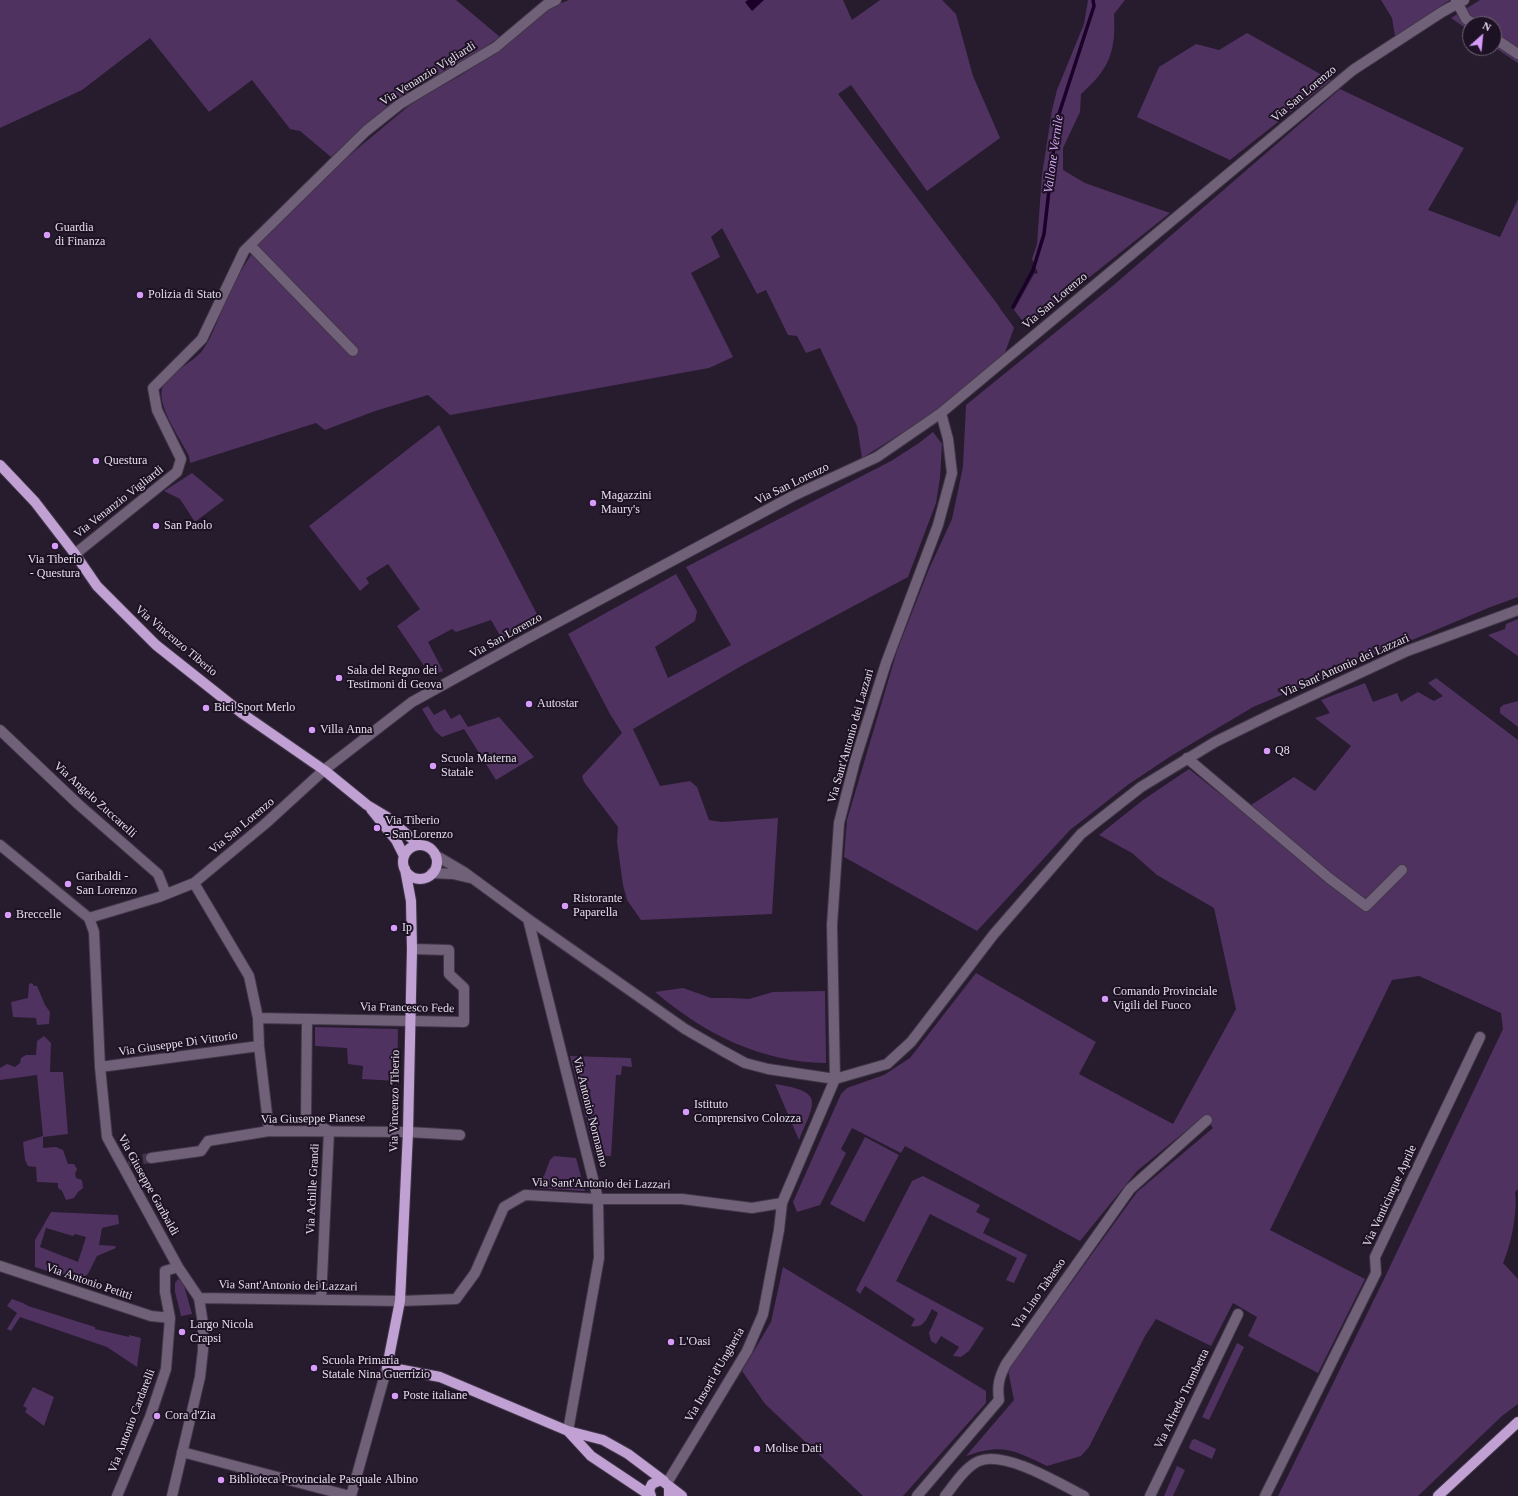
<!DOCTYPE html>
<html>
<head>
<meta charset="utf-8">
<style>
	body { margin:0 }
	#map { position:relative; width:1518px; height:1496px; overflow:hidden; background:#271b2e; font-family:Georgia,serif }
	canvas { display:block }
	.north { position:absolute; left:1462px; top:16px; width:40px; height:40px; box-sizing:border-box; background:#1d1224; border:1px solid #6d6373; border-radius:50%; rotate:27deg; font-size:11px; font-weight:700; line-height:16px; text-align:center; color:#e4ddea }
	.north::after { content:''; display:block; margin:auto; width:14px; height:18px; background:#d79bf9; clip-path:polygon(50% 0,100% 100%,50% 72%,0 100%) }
</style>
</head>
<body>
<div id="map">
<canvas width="1518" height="1496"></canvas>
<div class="north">N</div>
</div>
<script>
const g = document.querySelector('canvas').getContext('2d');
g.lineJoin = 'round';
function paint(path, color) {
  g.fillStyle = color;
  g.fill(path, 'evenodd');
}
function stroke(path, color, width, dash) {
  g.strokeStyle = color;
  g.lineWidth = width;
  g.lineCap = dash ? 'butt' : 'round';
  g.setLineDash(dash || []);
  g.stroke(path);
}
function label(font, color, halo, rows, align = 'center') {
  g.font = font + ' Georgia,serif';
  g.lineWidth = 4;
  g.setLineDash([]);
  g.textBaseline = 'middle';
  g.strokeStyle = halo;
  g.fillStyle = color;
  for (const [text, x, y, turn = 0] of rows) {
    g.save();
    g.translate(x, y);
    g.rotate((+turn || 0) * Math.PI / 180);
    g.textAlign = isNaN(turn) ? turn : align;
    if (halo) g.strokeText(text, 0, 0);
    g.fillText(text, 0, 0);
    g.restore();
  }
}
paint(new Path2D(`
	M 0,0 L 456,0 L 500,37 L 366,127 L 331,157 L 300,131 L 290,129 L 252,80 L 209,112 L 150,38 L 82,90 L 0,128 Z
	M 569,0 L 843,0 L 852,20 L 880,0 L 942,0 L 956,14 L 973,76 L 1000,138 L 927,191 L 851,85 L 838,94 L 998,305 C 1003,314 1009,319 1014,328 L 1004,355 L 937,411 L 862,458 L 857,426 L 820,348 L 806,353 L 797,336 L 788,335 L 766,290 L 757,294 L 722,228 L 711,237 L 720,257 L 691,273 L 733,357 L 709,368 L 450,415 L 428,395 L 375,411 L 325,430 L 316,423 L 190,463 L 189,456 C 181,440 157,406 162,389 C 167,374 192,363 202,351 C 213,336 218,318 226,301 C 235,281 246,261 259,243 L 339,164 L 417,99 L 458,77 L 490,56 L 549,8 Z
	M 1088,0 L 1125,0 L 1114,14 C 1116,53 1109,69 1081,94 L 1080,112 L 1063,148 L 1063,170 L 1085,183 L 1170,213 L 1027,327 L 1014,310 L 1034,274 L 1038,273 L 1032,259 L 1037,244 L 1042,175 L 1052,110 L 1057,90 L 1084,24 Z
	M 1381,0 L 1450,0 L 1395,36 L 1392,18 Z
	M 1480,0 L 1518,0 L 1518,63 L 1494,47 L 1494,24 L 1470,24 L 1470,31 L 1451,18 Z
	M 1247,33 L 1331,80 L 1230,160 L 1137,117 L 1159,67 L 1196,44 L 1219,50 Z
	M 1340,89 L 1464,148 L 1428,210 L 1500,237 L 1518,199 L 1518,597 L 1488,608 L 1253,707 L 1171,756 L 1129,784 L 1070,830 L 977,931 L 844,857 L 847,820 L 897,651 L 929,569 L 952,519 L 963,467 L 966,405 L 1115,284 Z
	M 439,425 L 540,620 L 502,639 L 491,620 L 456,632 L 452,629 L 428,642 L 443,671 L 431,676 L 397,626 L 420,609 L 388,564 L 366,578 L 369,583 L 360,591 L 309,526 Z
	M 933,432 L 942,444 L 940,478 L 936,503 L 908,577 L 743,665 L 633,729 L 660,786 L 690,781 L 697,787 L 709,820 L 722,822 L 778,818 L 772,914 L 641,920 L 627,900 L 623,885 L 617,842 L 618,827 L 584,782 L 582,776 L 622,733 L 610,714 L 568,634 L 676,574 L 697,611 L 695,621 L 655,647 L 668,678 L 731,645 L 686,567 L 891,461 L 919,443 Z
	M 192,473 L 224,500 L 195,522 L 180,499 L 164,491 Z
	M 1518,619 L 1518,656 L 1488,635 L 1505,629 L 1506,624 Z
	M 1436,678 L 1518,740 L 1518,1189 L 1515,1192 C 1518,1211 1511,1245 1503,1263 L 1518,1279 L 1518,1404 L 1502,1416 L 1418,1496 L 1278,1496 L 1385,1277 L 1503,1029 L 1501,1013 L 1419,976 L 1392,980 L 1270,1230 L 1365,1279 L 1318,1373 L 1248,1336 L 1257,1317 L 1233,1303 L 1211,1346 L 1156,1319 L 1145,1336 L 1089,1447 L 1081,1456 L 1047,1466 C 1013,1450 1003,1443 966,1456 L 1014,1400 L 1008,1370 L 1137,1192 L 1213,1128 L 1204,1116 L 1137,1171 L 1080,1241 L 905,1146 L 901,1153 L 852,1128 L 841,1149 L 846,1153 L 820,1205 L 797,1212 L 793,1202 L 841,1094 L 847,1088 L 884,1075 L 910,1058 L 976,973 L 1096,1042 L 1079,1074 L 1173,1124 L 1236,1009 L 1214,908 L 1157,875 L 1132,853 L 1099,835 L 1143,800 L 1189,769 L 1224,797 L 1227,794 L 1245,809 L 1294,777 L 1315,791 L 1351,746 L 1315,718 L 1330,713 L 1321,700 L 1365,683 L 1373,702 L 1397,693 L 1401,702 L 1418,692 L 1434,701 L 1443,696 L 1428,683 Z
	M 1518,701 L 1518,727 L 1500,713 L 1500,708 L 1503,705 Z
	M 428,706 L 434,715 L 445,709 L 451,719 L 460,714 L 468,727 L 499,717 L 534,757 L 496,780 L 464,729 L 442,737 L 435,731 L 422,709 Z
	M 32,983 L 34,986 L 37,986 L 45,1005 L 50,1012 L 49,1024 L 37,1025 L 36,1018 L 13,1017 L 11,1002 L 28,998 L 29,984 Z
	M 683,988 L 711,998 L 731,998 L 749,999 L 773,992 L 825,991 L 826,1063 C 760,1062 705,1034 655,992 Z
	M 315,1027 L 398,1029 L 397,1081 L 362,1079 L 363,1066 L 348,1064 L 347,1048 L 315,1046 Z
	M 44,1036 L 51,1043 L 50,1072 L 63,1072 L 68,1134 L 43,1137 L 43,1148 L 56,1147 L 63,1150 L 68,1164 L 74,1164 L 77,1169 L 75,1174 L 76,1178 L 82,1180 L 83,1188 L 78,1192 L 74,1198 L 66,1200 L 62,1191 L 58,1188 L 58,1183 L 37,1182 L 36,1167 L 28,1166 L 25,1160 L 23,1142 L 43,1136 L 37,1075 L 0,1080 L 0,1068 L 7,1064 L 15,1067 L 20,1063 L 21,1058 L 26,1055 L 36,1055 L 37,1041 Z
	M 570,1056 L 631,1058 L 632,1067 L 622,1066 L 621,1075 L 616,1075 L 611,1156 L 595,1155 Z
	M 775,1084 C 824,1092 816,1100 799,1140 Z
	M 865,1137 L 899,1155 L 864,1222 L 830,1204 Z
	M 554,1156 L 576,1158 L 585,1191 L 535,1188 L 540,1178 L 544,1176 L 550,1160 Z
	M 923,1176 L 980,1205 L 976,1212 L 990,1219 L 983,1233 L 1027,1255 L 1014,1283 L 1006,1280 L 1017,1258 L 930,1214 L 896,1281 L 984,1328 L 969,1351 L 961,1357 L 953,1356 L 959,1347 L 941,1336 L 936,1344 L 931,1341 L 929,1333 L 938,1313 L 932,1309 C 927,1318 924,1329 911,1326 L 915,1319 L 865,1286 L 860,1294 L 856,1290 L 912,1181 Z
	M 51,1212 L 118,1215 L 119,1224 L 102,1228 L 99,1245 L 115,1246 L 116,1248 L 97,1256 L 88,1274 L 78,1281 L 35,1267 L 35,1240 ZM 46,1228 L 73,1236 L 75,1234 L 86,1237 L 78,1262 L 40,1247 Z
	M 783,1267 L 986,1391 L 986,1403 L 903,1496 L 863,1496 L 765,1404 L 742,1371 L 771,1322 Z
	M 178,1279 L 183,1282 L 192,1314 L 181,1316 L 175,1292 L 175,1283 Z
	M 12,1299 L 23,1303 L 28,1306 L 95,1327 L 95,1329 L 129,1337 L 129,1335 L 141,1338 L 137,1367 L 107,1347 L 20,1317 L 11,1331 L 7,1329 L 17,1313 L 7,1306 Z
	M 1237,1343 L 1244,1347 L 1209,1420 L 1202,1417 Z
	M 33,1387 L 54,1397 L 44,1426 L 25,1412 L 27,1408 L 23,1406 Z
	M 1195,1439 L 1216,1449 L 1212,1459 L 1190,1449 L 1189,1447 L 1192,1440 Z
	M 1177,1466 L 1185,1470 L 1173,1496 L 1164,1496 Z`), '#503261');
paint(new Path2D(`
	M 748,0 L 764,0 L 752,11 L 745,2 Z`), '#1b0029');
stroke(new Path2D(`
	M 1013,307 L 1033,270 L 1044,234 L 1057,120 L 1094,6 L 1093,0`), '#1b0029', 3.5);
stroke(new Path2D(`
	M 128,1161 L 151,1158`), '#43384a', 10, [10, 5]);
const minor = new Path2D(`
	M 1456,0 L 1466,19 L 1474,24
	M 1494,38 L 1518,54
	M 250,245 L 353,351
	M 75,554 L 177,472 L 181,459 L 157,410 L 153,388 L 202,339 L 244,251 L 366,131 L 400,104 L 496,47 L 546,5 L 556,0
	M 0,730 L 78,804 L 158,874 L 166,894
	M 1187,758 L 1329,878 L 1366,906 L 1402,870
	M 0,845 L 89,918 L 94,932 L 100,1067 L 107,1137 L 178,1267 L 199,1298 L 203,1324 L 203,1350 L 200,1377 L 172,1496
	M 435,855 L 464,872 L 528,919 L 685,1029 L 723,1051 L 745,1063 L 768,1069 L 835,1079 L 887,1064 L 911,1042 L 994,934 L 1081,834 L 1141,787 L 1215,742 L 1276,712 L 1407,651 L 1518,610
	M 432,873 L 453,874 L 470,878
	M 194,883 L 249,976 L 258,1018 L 259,1046 L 269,1131
	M 89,918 L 159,897 L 194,883 L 265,824 L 324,770 L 412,702 L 528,638 L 793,496 L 877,457 L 941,413 L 1353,70 L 1442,12 L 1464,0
	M 528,919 L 598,1199 L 599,1258 L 568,1431
	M 258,1018 L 464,1022 L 464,988 L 449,974 L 449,950 L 412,949
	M 307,1020 L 306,1118 L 329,1131 L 321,1300
	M 100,1067 L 259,1046
	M 151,1158 L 201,1151 L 208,1141 L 269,1131 L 408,1132 L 460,1135
	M 0,1266 L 151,1316 L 170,1318
	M 199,1298 L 400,1301 L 456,1299 L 475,1273 L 504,1207 L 525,1195 L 598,1199 L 682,1199 L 752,1208 L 782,1203
	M 182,1452 L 350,1496
	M 667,1483 L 747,1351 L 763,1314 L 779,1230 L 782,1203 L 835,1079 L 832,925 L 839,823 L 855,761 L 886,663 L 938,525 L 952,473 L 948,439 L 941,413
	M 117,1496 L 150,1417 L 166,1369 L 170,1318 L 165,1292 L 165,1271 L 178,1267
	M 351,1496 L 387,1367
	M 917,1496 L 999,1400 C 997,1386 999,1377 1006,1364 L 1130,1189 L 1207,1120
	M 945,1496 C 954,1485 965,1467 979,1461 C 1005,1450 1060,1484 1084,1496
	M 1150,1496 L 1238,1314
	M 1265,1496 L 1376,1273 L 1375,1257 L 1480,1037`);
const major = new Path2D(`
	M 0,465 L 35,502 L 75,554 L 97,586 L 156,645 L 243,714 L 324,770 L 367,805 L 387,817 L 419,845
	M 371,809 L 396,840 L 404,856
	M403 862a17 17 0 1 1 34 0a17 17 0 1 1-34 0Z
	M 405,869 L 411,901 L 412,949 L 408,1132 L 400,1301 L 387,1367 L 440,1377 L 568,1431 L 603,1440 L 628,1454 L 664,1481
	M 568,1431 L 591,1456 L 651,1496
	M 669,1486 L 682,1496
	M 651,1496 L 649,1490 L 652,1484 L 661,1480 L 669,1486 L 669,1496
	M 1438,1496 L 1518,1422`);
stroke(minor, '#413648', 12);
stroke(major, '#413648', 12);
stroke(minor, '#706179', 10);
stroke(major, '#c1a1d4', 10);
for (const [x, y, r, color] of [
	[47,235,4,"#d79bf9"],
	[140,295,4,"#d79bf9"],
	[96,461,4,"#d79bf9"],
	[593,503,4,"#d79bf9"],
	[156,526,4,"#d79bf9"],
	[55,546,4,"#d79bf9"],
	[339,678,4,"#d79bf9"],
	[529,704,4,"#d79bf9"],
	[206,708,4,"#d79bf9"],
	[312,730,4,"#d79bf9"],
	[1267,751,4,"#d79bf9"],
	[433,766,4,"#d79bf9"],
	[377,828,4,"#d79bf9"],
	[68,884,4,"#d79bf9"],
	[565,906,4,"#d79bf9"],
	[8,915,4,"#d79bf9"],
	[394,928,4,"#d79bf9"],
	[1105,999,4,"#d79bf9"],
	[686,1112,4,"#d79bf9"],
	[182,1332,4,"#d79bf9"],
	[671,1342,4,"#d79bf9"],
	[314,1368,4,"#d79bf9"],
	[395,1396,4,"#d79bf9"],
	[157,1416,4,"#d79bf9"],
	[757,1449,4,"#d79bf9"],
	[221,1480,4,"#d79bf9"]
]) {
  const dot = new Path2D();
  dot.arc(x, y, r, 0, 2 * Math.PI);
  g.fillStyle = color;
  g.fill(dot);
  stroke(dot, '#1d1224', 1.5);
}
label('12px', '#e4ddea', '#1d1224', [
	["Via Venanzio Vigliardi",428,74,-32],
	["Via San Lorenzo",1304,94,-40],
	["Via San Lorenzo",1055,301,-40],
	["Via San Lorenzo",792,484,-26],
	["Via Venanzio Vigliardi",119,502,-38],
	["Via San Lorenzo",506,636,-29],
	["Via Vincenzo Tiberio",176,641,40],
	["Via Sant'Antonio dei Lazzari",1345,666,-24],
	["Via Sant'Antonio dei Lazzari",851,736,-74],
	["Via Angelo Zuccarelli",95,800,42],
	["Via San Lorenzo",242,826,-40],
	["Via Francesco Fede",407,1008,1],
	["Via Giuseppe Di Vittorio",178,1044,-8],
	["Via Vincenzo Tiberio",395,1101,-89],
	["Via Antonio Normanno",590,1112,76],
	["Via Giuseppe Pianese",313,1119,-1],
	["Via Sant'Antonio dei Lazzari",601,1184,1],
	["Via Giuseppe Garibaldi",148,1185,61],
	["Via Achille Grandi",313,1189,-87],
	["Via Venticinque Aprile",1390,1196,-65],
	["Via Antonio Petitti",89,1282,19],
	["Via Sant'Antonio dei Lazzari",288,1286,1],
	["Via Lino Tabasso",1039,1294,-55],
	["Via Insorti d'Ungheria",715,1375,-60],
	["Via Alfredo Trombetta",1182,1399,-64],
	["Via Antonio Cardarelli",132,1421,-69]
]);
label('12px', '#e4ddea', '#1d1224', [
	["Guardia",55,228],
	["di Finanza",55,242],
	["Polizia di Stato",148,295],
	["Questura",104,461],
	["Magazzini",601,496],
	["Maury's",601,510],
	["San Paolo",164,526],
	["Via Tiberio",55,560,"center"],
	["- Questura",55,574,"center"],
	["Sala del Regno dei",347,671],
	["Testimoni di Geova",347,685],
	["Autostar",537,704],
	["Bici Sport Merlo",214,708],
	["Villa Anna",320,730],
	["Q8",1275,751],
	["Scuola Materna",441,759],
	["Statale",441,773],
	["Via Tiberio",385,821],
	["- San Lorenzo",385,835],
	["Garibaldi -",76,877],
	["San Lorenzo",76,891],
	["Ristorante",573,899],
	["Paparella",573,913],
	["Breccelle",16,915],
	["Ip",402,928],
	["Comando Provinciale",1113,992],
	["Vigili del Fuoco",1113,1006],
	["Istituto",694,1105],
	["Comprensivo Colozza",694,1119],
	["Largo Nicola",190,1325],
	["Crapsi",190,1339],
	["L'Oasi",679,1342],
	["Scuola Primaria",322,1361],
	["Statale Nina Guerrizio",322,1375],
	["Poste italiane",403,1396],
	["Cora d'Zia",165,1416],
	["Molise Dati",765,1449],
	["Biblioteca Provinciale Pasquale Albino",229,1480]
], 'left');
label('italic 13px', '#d9a6f8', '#1d1224', [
	["Vallone Vernile",1054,154,-82]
]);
</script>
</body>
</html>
